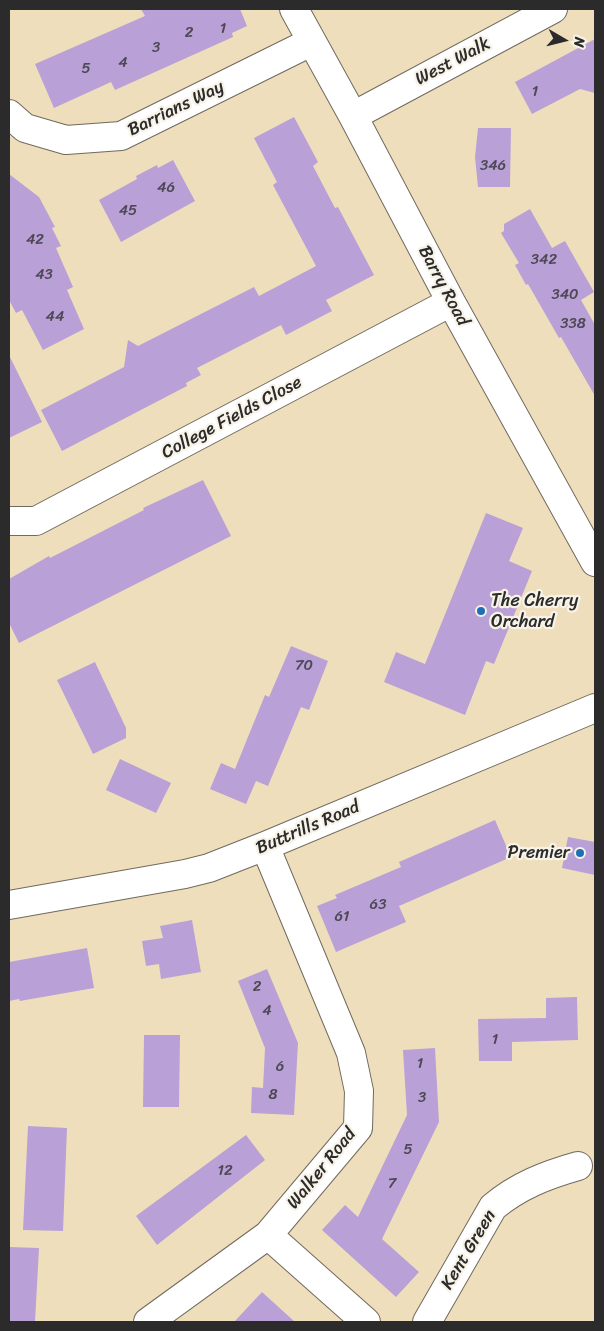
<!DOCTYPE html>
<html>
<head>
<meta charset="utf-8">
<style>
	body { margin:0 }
	#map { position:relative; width:604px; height:1331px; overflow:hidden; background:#efdebc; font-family:Sriracha,sans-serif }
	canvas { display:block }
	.frame { position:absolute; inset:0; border:10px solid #2b2b2b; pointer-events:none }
	.north { position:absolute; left:539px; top:15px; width:50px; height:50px; -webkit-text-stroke:4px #f7f3e8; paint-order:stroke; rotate:98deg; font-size:14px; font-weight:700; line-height:20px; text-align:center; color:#2b2b2b }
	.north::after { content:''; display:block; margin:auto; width:18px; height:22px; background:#2b2b2b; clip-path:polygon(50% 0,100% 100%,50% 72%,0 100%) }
</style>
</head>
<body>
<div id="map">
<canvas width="604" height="1331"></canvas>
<div class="frame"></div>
<div class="north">N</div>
</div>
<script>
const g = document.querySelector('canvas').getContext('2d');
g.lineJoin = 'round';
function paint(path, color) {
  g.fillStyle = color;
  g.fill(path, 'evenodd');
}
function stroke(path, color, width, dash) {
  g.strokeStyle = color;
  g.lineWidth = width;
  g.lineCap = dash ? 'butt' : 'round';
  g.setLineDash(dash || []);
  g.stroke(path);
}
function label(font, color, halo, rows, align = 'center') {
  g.font = font + ' Sriracha,sans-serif';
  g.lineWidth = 4.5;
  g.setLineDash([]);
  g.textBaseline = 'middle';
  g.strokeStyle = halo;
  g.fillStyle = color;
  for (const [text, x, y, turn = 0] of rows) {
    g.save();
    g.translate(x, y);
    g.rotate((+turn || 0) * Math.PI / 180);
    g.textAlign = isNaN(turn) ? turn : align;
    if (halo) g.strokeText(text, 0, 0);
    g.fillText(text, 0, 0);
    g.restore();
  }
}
paint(new Path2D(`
	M 141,9 L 240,9 L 247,26 L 232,33 L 233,37 L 115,90 L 111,82 L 54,108 L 35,64 L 145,16 Z
	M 595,39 L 595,93 L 580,89 L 532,114 L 515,82 Z
	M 294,117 L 318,162 L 313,166 L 335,208 L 338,207 L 374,275 L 326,300 L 332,311 L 286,335 L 281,325 L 197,368 L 201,375 L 186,383 L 187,386 L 62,451 L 41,410 L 124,367 L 128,340 L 138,346 L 254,287 L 259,296 L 316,266 L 273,185 L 277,182 L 254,138 Z
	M 478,128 L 511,128 L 510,187 L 478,187 L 475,157 Z
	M 173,160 L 195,201 L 121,242 L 99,200 L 137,179 L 136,176 L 157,165 L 158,168 Z
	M 9,174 L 39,197 L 55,227 L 52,228 L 61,246 L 56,248 L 73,287 L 67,290 L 84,329 L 43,350 L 22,310 L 16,313 L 9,300 Z
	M 530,209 L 552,248 L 565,241 L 594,292 L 581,300 L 595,325 L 595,396 L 565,344 L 561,337 L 559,338 L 528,284 L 526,285 L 515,265 L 519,263 L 501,233 L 504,231 L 504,224 Z
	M 9,355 L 42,422 L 9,438 Z
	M 203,480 L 231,536 L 19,643 L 9,623 L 9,579 L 49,556 L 50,558 L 144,510 L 143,508 Z
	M 486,513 L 523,528 L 509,561 L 532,571 L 494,664 L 486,661 L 465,715 L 384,682 L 396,652 L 425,664 Z
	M 291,646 L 328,661 L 309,710 L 301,707 L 268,786 L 256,781 L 246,804 L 210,789 L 221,763 L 235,769 L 265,695 L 269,697 Z
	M 95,662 L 126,728 L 126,738 L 93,754 L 57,680 Z
	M 120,759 L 171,783 L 156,813 L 106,790 Z
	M 495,820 L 511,857 L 399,906 L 406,922 L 336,952 L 317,906 L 337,898 L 335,895 L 401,867 L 399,862 Z
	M 568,837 L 595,842 L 595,875 L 562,868 Z
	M 192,920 L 201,972 L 161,979 L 159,964 L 146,966 L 142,941 L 163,938 L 160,926 Z
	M 87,948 L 94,988 L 20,1001 L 19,999 L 9,1001 L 9,962 Z
	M 267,969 L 298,1043 L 294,1115 L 251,1113 L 252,1087 L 263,1088 L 265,1048 L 238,981 Z
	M 577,997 L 578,1040 L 512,1042 L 512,1061 L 479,1061 L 478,1019 L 546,1018 L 546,998 Z
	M 144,1035 L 180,1035 L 179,1107 L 143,1107 Z
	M 435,1048 L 439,1122 L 382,1239 L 419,1272 L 396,1297 L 322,1230 L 345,1205 L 358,1217 L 407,1115 L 403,1050 Z
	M 28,1126 L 67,1128 L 63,1231 L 23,1230 Z
	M 246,1135 L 265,1160 L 157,1245 L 136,1216 Z
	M 9,1247 L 39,1248 L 35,1322 L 9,1322 Z
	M 262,1292 L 295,1322 L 234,1322 Z`), '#b9a0d6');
const minor = new Path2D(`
	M 294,9 L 353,116 L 451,302 L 595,562
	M 9,114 L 25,128 L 66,140 L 121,136 L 311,42
	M 353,116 L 553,9
	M 9,521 L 36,521 L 451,302
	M 9,905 L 185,874 L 209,868 L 265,846 L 595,708
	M 268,1235 L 366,1322
	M 148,1322 L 268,1235 L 358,1128 L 359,1091 L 351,1053 L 265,846
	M 427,1322 L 493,1207 C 518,1186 546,1175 578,1166`);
stroke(minor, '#706a5e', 30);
stroke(minor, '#fff', 28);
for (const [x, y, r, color] of [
	[481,611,5,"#1f6fb2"],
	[580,853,5,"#1f6fb2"]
]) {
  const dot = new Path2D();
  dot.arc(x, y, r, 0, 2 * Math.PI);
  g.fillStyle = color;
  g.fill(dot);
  stroke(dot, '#f7f3e8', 2);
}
label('15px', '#4e4856', null, [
	["1",223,29],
	["2",189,33],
	["3",156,48],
	["4",123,63],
	["5",86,69],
	["1",535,92],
	["346",493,166],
	["46",166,188],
	["45",128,211],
	["42",35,240],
	["342",544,260],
	["43",44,275],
	["340",565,295],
	["44",55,317],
	["338",573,324],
	["70",304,666],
	["63",378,905],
	["61",342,917],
	["2",257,987],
	["4",267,1011],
	["1",495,1040],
	["1",420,1064],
	["6",280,1067],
	["8",273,1095],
	["3",422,1098],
	["5",408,1150],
	["12",225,1171],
	["7",392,1184]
]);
label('18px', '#2b2b2b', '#f7f3e8', [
	["West Walk",453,62,-28],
	["Barrians Way",176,109,-26],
	["Barry Road",443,286,62],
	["College Fields Close",232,418,-28],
	["Buttrills Road",308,828,-23],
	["Walker Road",322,1169,-51],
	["Kent Green",469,1250,-59]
]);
label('18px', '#2b2b2b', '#f7f3e8', [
	["The Cherry",491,601],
	["Orchard",491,622],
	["Premier",570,853,"right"]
], 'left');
</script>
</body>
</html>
